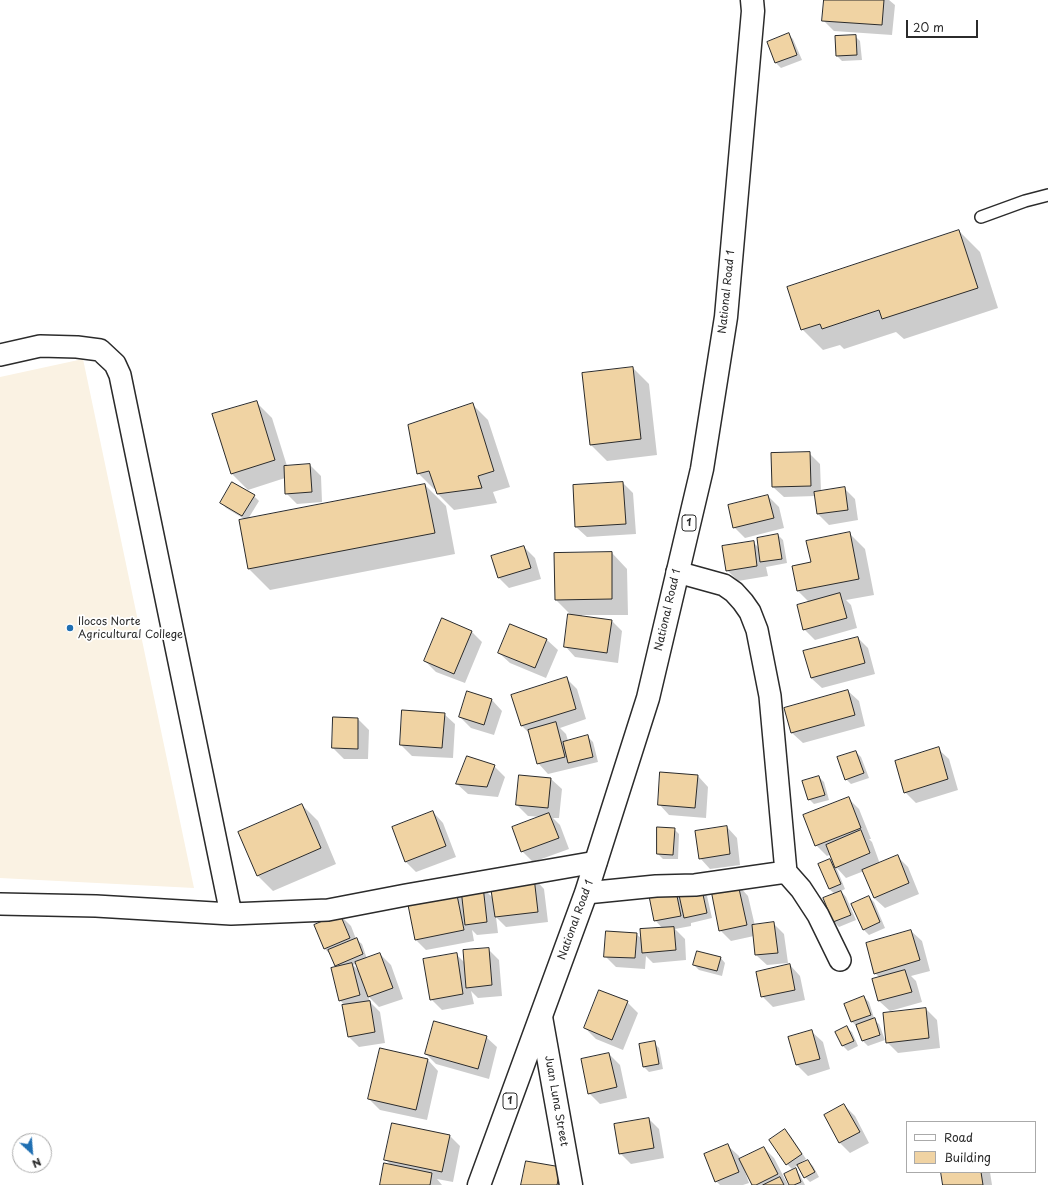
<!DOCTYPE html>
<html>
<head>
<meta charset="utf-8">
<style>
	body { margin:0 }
	#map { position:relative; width:1048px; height:1185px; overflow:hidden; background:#fff; font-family:"Playpen Sans",sans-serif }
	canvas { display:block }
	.legend { position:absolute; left:906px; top:1121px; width:130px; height:52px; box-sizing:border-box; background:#fff; border:1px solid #aaa; margin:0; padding:5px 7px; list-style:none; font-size:12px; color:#2b2b2b }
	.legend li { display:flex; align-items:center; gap:8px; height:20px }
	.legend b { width:20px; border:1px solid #aaa }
	.north { position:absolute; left:12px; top:1133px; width:40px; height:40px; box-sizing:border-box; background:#fff; border:1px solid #aaa; border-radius:50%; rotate:154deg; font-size:11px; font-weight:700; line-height:16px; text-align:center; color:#2b2b2b }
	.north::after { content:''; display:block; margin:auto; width:14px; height:18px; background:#1f6fb2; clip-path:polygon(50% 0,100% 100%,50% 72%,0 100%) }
	.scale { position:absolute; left:906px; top:20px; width:72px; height:18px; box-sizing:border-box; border:2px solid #2b2b2b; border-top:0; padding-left:5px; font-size:12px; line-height:14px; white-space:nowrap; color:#2b2b2b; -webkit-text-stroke:3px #fff; paint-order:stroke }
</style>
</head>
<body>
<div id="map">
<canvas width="1048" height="1185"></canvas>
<ul class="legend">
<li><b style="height:5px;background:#fff"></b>Road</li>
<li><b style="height:11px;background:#f0d3a3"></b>Building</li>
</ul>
<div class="north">N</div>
<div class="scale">20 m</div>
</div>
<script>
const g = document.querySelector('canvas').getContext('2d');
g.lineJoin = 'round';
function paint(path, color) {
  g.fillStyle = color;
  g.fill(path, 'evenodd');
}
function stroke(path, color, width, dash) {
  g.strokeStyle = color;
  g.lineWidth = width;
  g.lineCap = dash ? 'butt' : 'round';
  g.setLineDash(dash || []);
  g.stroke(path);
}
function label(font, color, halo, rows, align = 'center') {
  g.font = font + ' "Playpen Sans",sans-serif';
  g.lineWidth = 3.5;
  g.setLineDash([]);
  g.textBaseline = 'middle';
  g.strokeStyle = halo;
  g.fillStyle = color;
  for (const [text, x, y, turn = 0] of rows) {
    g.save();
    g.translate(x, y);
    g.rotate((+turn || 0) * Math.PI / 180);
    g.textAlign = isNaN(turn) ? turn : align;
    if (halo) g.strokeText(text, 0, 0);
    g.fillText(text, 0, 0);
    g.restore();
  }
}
paint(new Path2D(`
	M 83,359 L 194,888 L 0,878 L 0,377 Z`), '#faf2e3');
paint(new Path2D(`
	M 825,0 L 889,0 L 895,5 L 892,35 L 834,31 L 823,20 Z
	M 788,34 L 793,39 L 802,60 L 781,68 L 776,63 L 768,42 Z
	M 855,36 L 860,41 L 862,60 L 842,61 L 837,56 L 836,37 Z
	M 959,231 L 980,252 L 998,308 L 904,339 L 896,332 L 844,349 L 840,345 L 823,350 L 802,329 Z
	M 633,368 L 649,384 L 657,455 L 607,461 L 591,445 Z
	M 256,402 L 272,418 L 287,466 L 310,465 L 321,476 L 322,502 L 297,504 L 286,493 L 285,478 L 248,490 L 232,474 Z
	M 472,404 L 488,420 L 510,487 L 493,492 L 497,503 L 454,510 L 438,494 L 436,489 L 434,489 L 418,473 Z
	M 809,453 L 820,464 L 821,492 L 844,488 L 855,499 L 858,520 L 829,525 L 818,514 L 816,496 L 784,497 L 773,487 Z
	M 623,483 L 633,493 L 636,534 L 587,537 L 576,527 Z
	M 425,485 L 446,506 L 455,554 L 270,590 L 249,569 L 240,521 L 246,520 L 226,508 L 221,502 L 254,496 L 259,501 L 248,519 Z
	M 768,496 L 779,507 L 784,528 L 745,538 L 734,527 Z
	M 849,533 L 865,549 L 874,595 L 846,600 L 851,605 L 857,628 L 815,640 L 804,629 L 810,603 L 798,591 L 812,563 Z
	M 778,535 L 783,540 L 787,563 L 766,567 L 768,576 L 738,581 L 727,570 L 753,542 L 759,548 Z
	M 524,547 L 535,558 L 541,579 L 509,588 L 499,578 Z
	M 612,553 L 627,569 L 628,615 L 582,615 L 582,617 L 612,621 L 622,631 L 618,663 L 575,657 L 565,646 L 571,615 L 556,600 Z
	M 511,625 L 547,640 L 558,650 L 546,678 L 510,663 L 499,653 Z
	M 471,631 L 482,642 L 465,683 L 436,672 L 425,661 Z
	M 858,638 L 868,648 L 875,674 L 822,688 L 811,678 Z
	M 566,678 L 577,689 L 586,719 L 560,728 L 566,734 L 568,741 L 587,736 L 593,742 L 598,762 L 548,774 L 538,763 L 530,734 L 522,726 Z
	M 848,691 L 859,701 L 865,726 L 803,743 L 792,733 Z
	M 468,692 L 492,700 L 502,711 L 494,735 L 471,728 L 460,717 Z
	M 403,711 L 444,714 L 455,724 L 453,758 L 412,756 L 401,745 Z
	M 334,718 L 358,719 L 369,730 L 368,759 L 344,759 L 333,748 Z
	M 938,749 L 949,759 L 958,790 L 916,803 L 905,792 Z
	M 856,752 L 861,757 L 869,778 L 851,784 L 846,779 Z
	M 494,766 L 505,777 L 498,797 L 468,794 L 457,784 Z
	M 520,776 L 551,779 L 562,789 L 559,818 L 553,818 L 560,825 L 569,849 L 533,862 L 522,851 L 542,817 L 528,816 L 517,805 Z
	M 698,776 L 708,787 L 706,818 L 669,815 L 659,804 Z
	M 819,777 L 824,782 L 829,800 L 814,804 L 809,799 Z
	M 849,799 L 859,809 L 871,839 L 869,839 L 872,842 L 880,864 L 898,857 L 908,867 L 919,894 L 885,908 L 874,898 L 864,871 L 846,878 L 836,867 L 845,889 L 841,891 L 846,897 L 856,920 L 839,927 L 834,922 L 825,898 L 835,894 L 829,889 L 830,860 L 835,865 L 831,854 L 827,856 L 816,845 Z
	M 302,805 L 318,821 L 336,864 L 273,891 L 257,875 Z
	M 433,812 L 443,823 L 456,857 L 416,872 L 405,861 Z
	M 727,827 L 737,838 L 740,865 L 710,869 L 700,858 Z
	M 674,829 L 679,834 L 678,859 L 663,859 L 658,854 Z
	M 534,878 L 544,889 L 548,922 L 506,927 L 496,917 L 498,933 L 477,935 L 472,930 L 474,941 L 426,950 L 416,940 L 456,891 L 463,899 L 482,887 L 493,898 Z
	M 738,885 L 748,896 L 755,926 L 774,924 L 784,934 L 788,963 L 767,965 L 756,955 L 754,936 L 731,941 L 720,930 Z
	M 702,891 L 707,896 L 712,918 L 691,923 L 691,926 L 675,929 L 685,939 L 686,960 L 653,963 L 646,956 L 645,969 L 616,967 L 605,956 L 636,934 L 642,939 L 663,929 L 655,920 L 650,897 Z
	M 869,897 L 874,902 L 885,928 L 869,935 L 864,930 Z
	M 340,915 L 351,926 L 356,939 L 362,944 L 367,959 L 380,954 L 391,965 L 403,999 L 379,1007 L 368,996 L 370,1002 L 380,1012 L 385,1043 L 359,1047 L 349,1037 L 345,1006 L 340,1000 L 338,967 L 332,956 L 325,949 L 315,926 ZM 357,963 L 360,972 L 353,965 Z
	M 911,931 L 922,941 L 930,971 L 911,976 L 916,981 L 922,1002 L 890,1011 L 879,1001 L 880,978 L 875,973 Z
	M 488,949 L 499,960 L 502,996 L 478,998 L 471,991 L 474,1004 L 442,1010 L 431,999 L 456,954 L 465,963 Z
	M 720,957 L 725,963 L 722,976 L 699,970 L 694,965 Z
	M 790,965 L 800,976 L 805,1000 L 773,1007 L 762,996 Z
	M 864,997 L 869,1002 L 875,1021 L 879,1024 L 885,1040 L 868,1046 L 863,1041 L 858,1027 L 852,1022 L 845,1004 Z
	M 627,1002 L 638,1013 L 623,1050 L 596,1039 L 585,1028 Z
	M 926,1009 L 937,1020 L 940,1048 L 898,1053 L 887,1042 Z
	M 846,1027 L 852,1032 L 858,1046 L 848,1051 L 843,1046 L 836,1033 Z
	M 812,1032 L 823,1042 L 830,1069 L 808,1076 L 797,1065 L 789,1038 Z
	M 486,1037 L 497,1047 L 489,1079 L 436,1064 L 426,1054 Z
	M 654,1043 L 659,1048 L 663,1069 L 649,1072 L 644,1067 Z
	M 609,1054 L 620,1065 L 627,1098 L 600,1104 L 589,1093 Z
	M 428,1060 L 438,1071 L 427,1120 L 380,1110 L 369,1099 Z
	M 844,1105 L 855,1116 L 869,1143 L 850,1153 L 840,1143 L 825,1115 Z
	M 649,1119 L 659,1129 L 664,1158 L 631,1164 L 620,1153 Z
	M 784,1130 L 790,1135 L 806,1159 L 800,1163 L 801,1164 L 808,1161 L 813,1166 L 819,1177 L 810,1182 L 805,1177 L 798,1165 L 792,1169 L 787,1164 Z
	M 450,1136 L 460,1146 L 453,1182 L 437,1179 L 442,1185 L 381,1185 L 391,1165 L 386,1160 Z
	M 728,1146 L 739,1156 L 740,1160 L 764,1148 L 774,1158 L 788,1185 L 753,1185 L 745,1169 L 744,1169 L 749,1183 L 743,1185 L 720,1185 L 716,1181 Z
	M 561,1168 L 570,1185 L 522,1185 Z
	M 795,1170 L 800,1175 L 805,1185 L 790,1185 Z
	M 942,1172 L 990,1172 L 992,1185 L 944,1185 Z`), '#0003');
const building = new Path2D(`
	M 824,0 L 884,0 L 882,25 L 822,21 Z
	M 789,33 L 797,55 L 775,63 L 767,42 Z
	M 856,35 L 857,55 L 836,56 L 835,36 Z
	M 959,230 L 978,288 L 882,319 L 879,310 L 822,329 L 820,324 L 801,330 L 787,287 Z
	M 633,367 L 641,439 L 590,445 L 582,373 Z
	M 257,401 L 275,460 L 231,474 L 212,414 Z
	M 473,403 L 494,471 L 478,476 L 482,488 L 437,494 L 429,471 L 417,474 L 408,425 Z
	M 810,452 L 811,486 L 772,487 L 771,453 Z
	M 310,464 L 312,492 L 285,494 L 284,466 Z
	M 232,482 L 255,495 L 242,516 L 220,503 Z
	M 623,482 L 626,524 L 575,527 L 573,485 Z
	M 425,484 L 435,533 L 248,569 L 239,520 Z
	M 845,487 L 848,510 L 817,514 L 814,492 Z
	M 768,495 L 774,518 L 733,528 L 728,505 Z
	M 850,532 L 859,579 L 797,591 L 792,566 L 811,562 L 806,541 Z
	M 778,534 L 782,559 L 760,562 L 757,538 Z
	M 754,541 L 757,566 L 726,571 L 722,546 Z
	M 524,546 L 531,568 L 498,578 L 491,556 Z
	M 612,552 L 612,599 L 555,600 L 554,553 Z
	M 840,593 L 847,618 L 803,630 L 797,605 Z
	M 568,614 L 612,620 L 607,653 L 564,647 Z
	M 442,618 L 472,631 L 454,674 L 424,661 Z
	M 510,624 L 547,639 L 535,668 L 498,653 Z
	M 858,637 L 865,663 L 811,678 L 803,651 Z
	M 567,677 L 576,709 L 521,726 L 511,695 Z
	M 848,690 L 855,715 L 791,733 L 784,708 Z
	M 467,691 L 492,699 L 484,725 L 459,717 Z
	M 402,710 L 445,713 L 442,748 L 400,745 Z
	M 333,717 L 358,718 L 358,749 L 332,748 Z
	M 556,722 L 565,757 L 537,764 L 528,730 Z
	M 588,735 L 593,757 L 568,763 L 563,742 Z
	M 939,747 L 948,779 L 904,793 L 895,761 Z
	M 856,751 L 864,773 L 845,780 L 837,757 Z
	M 467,756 L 495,765 L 487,787 L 456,784 Z
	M 660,772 L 698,775 L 695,808 L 658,805 Z
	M 519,775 L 551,778 L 548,808 L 516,805 Z
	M 819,776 L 825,795 L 808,800 L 802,781 Z
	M 849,797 L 861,828 L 815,846 L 803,815 Z
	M 302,804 L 321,848 L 257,876 L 238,832 Z
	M 433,811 L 446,846 L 405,862 L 392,827 Z
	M 549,813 L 559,838 L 521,852 L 512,827 Z
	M 727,826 L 730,854 L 699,859 L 695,831 Z
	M 657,827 L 675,828 L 673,855 L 657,854 Z
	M 861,830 L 870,853 L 835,868 L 826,845 Z
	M 898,855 L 909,883 L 874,898 L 862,870 Z
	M 830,859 L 841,884 L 829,889 L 818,864 Z
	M 534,877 L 538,912 L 495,917 L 490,883 Z
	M 738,884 L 747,925 L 719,931 L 711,890 Z
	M 483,886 L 487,922 L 465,925 L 461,889 Z
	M 456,890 L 464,930 L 415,940 L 407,900 Z
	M 702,890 L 707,913 L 684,918 L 679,895 Z
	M 676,891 L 681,916 L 654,921 L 649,896 Z
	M 841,891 L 851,915 L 833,922 L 823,898 Z
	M 869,896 L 880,922 L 863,930 L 851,904 Z
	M 340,914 L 350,938 L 324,949 L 314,925 Z
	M 774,922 L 778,953 L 755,955 L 752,925 Z
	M 674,927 L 676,950 L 642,953 L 640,929 Z
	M 911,930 L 920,960 L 874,974 L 866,943 Z
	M 606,931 L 637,933 L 635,958 L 604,957 Z
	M 357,938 L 363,954 L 335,966 L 328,950 Z
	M 489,948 L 492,985 L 466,988 L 463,950 Z
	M 697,951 L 721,957 L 717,971 L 693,965 Z
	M 380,953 L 393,988 L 368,997 L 355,962 Z
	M 457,953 L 463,994 L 430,1000 L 423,959 Z
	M 352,963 L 360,995 L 339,1001 L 331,968 Z
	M 790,964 L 795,990 L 761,997 L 756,972 Z
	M 905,970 L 912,992 L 878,1001 L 872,979 Z
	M 599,990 L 628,1001 L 612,1040 L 584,1028 Z
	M 864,996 L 871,1015 L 851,1022 L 844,1004 Z
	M 370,1001 L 375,1032 L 348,1037 L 342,1005 Z
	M 926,1008 L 929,1038 L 886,1043 L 883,1013 Z
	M 875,1018 L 880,1035 L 862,1041 L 856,1025 Z
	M 434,1021 L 487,1036 L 478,1069 L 425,1054 Z
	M 847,1026 L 854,1041 L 842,1046 L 835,1032 Z
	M 812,1030 L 820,1059 L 796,1065 L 788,1037 Z
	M 655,1041 L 659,1064 L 643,1067 L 639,1044 Z
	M 380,1048 L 428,1059 L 416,1110 L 368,1099 Z
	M 609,1053 L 617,1087 L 588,1094 L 581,1059 Z
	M 844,1104 L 860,1132 L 839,1143 L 824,1115 Z
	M 649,1118 L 654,1148 L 619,1154 L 614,1124 Z
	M 392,1123 L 450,1135 L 442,1172 L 384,1160 Z
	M 785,1129 L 802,1154 L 786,1165 L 769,1140 Z
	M 728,1144 L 739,1172 L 715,1182 L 704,1154 Z
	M 764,1147 L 778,1174 L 756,1185 L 752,1185 L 739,1159 Z
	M 808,1160 L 815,1172 L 804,1178 L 797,1165 Z
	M 526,1161 L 561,1167 L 557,1185 L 521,1185 Z
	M 384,1163 L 432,1173 L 430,1185 L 380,1185 Z
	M 796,1168 L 801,1182 L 794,1185 L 789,1185 L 784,1174 Z
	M 941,1172 L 981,1172 L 983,1185 L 943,1185 Z
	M 780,1177 L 784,1185 L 763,1185 Z`);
paint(building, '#f0d3a3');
stroke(building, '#2b2b2b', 1);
const lane = new Path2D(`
	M 981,217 L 1025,201 L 1048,195`);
const street = new Path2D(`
	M 0,355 L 40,346 L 77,347 L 100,350 L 115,364 L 120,375 L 231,914
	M 677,572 L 724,585 L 734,592 L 743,602 L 750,612 L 757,630 L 770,696 L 786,872
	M 586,893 L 656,886 L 695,885 L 786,872 L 801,889 L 818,915 L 840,960
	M 0,904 L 96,906 L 231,914 L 328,910 L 406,895 L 596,862`);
const secondary = new Path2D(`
	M 541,1017 L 571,1185`);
const primary = new Path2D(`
	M 479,1185 L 586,893 L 648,698 L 702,469 L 726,317 L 753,11 L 752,0`);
stroke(lane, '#2b2b2b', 14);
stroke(street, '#2b2b2b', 24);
stroke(secondary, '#2b2b2b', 25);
stroke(primary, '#2b2b2b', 25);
stroke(lane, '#fff', 11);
stroke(street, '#fff', 21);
stroke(secondary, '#fff', 22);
stroke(primary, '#fff', 22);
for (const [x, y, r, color] of [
	[70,628,4,"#1f6fb2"]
]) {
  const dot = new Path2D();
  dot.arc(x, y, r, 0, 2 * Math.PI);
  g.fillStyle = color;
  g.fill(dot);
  stroke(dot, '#fff', 1.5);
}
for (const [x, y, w] of [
	[689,523,14],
	[510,1101,14]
]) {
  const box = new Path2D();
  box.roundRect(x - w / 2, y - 8, w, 16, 3);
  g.fillStyle = '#fff';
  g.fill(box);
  stroke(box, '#2b2b2b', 1);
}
label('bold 10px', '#2b2b2b', null, [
	["1",689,523],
	["1",510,1101]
]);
label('11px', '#2b2b2b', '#fff', [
	["National Road 1",727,292,-84],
	["National Road 1",668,610,-77],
	["National Road 1",576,920,-70],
	["Juan Luna Street",556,1101,80]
]);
label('11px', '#2b2b2b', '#fff', [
	["Ilocos Norte",78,622],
	["Agricultural College",78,635]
], 'left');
</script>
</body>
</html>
